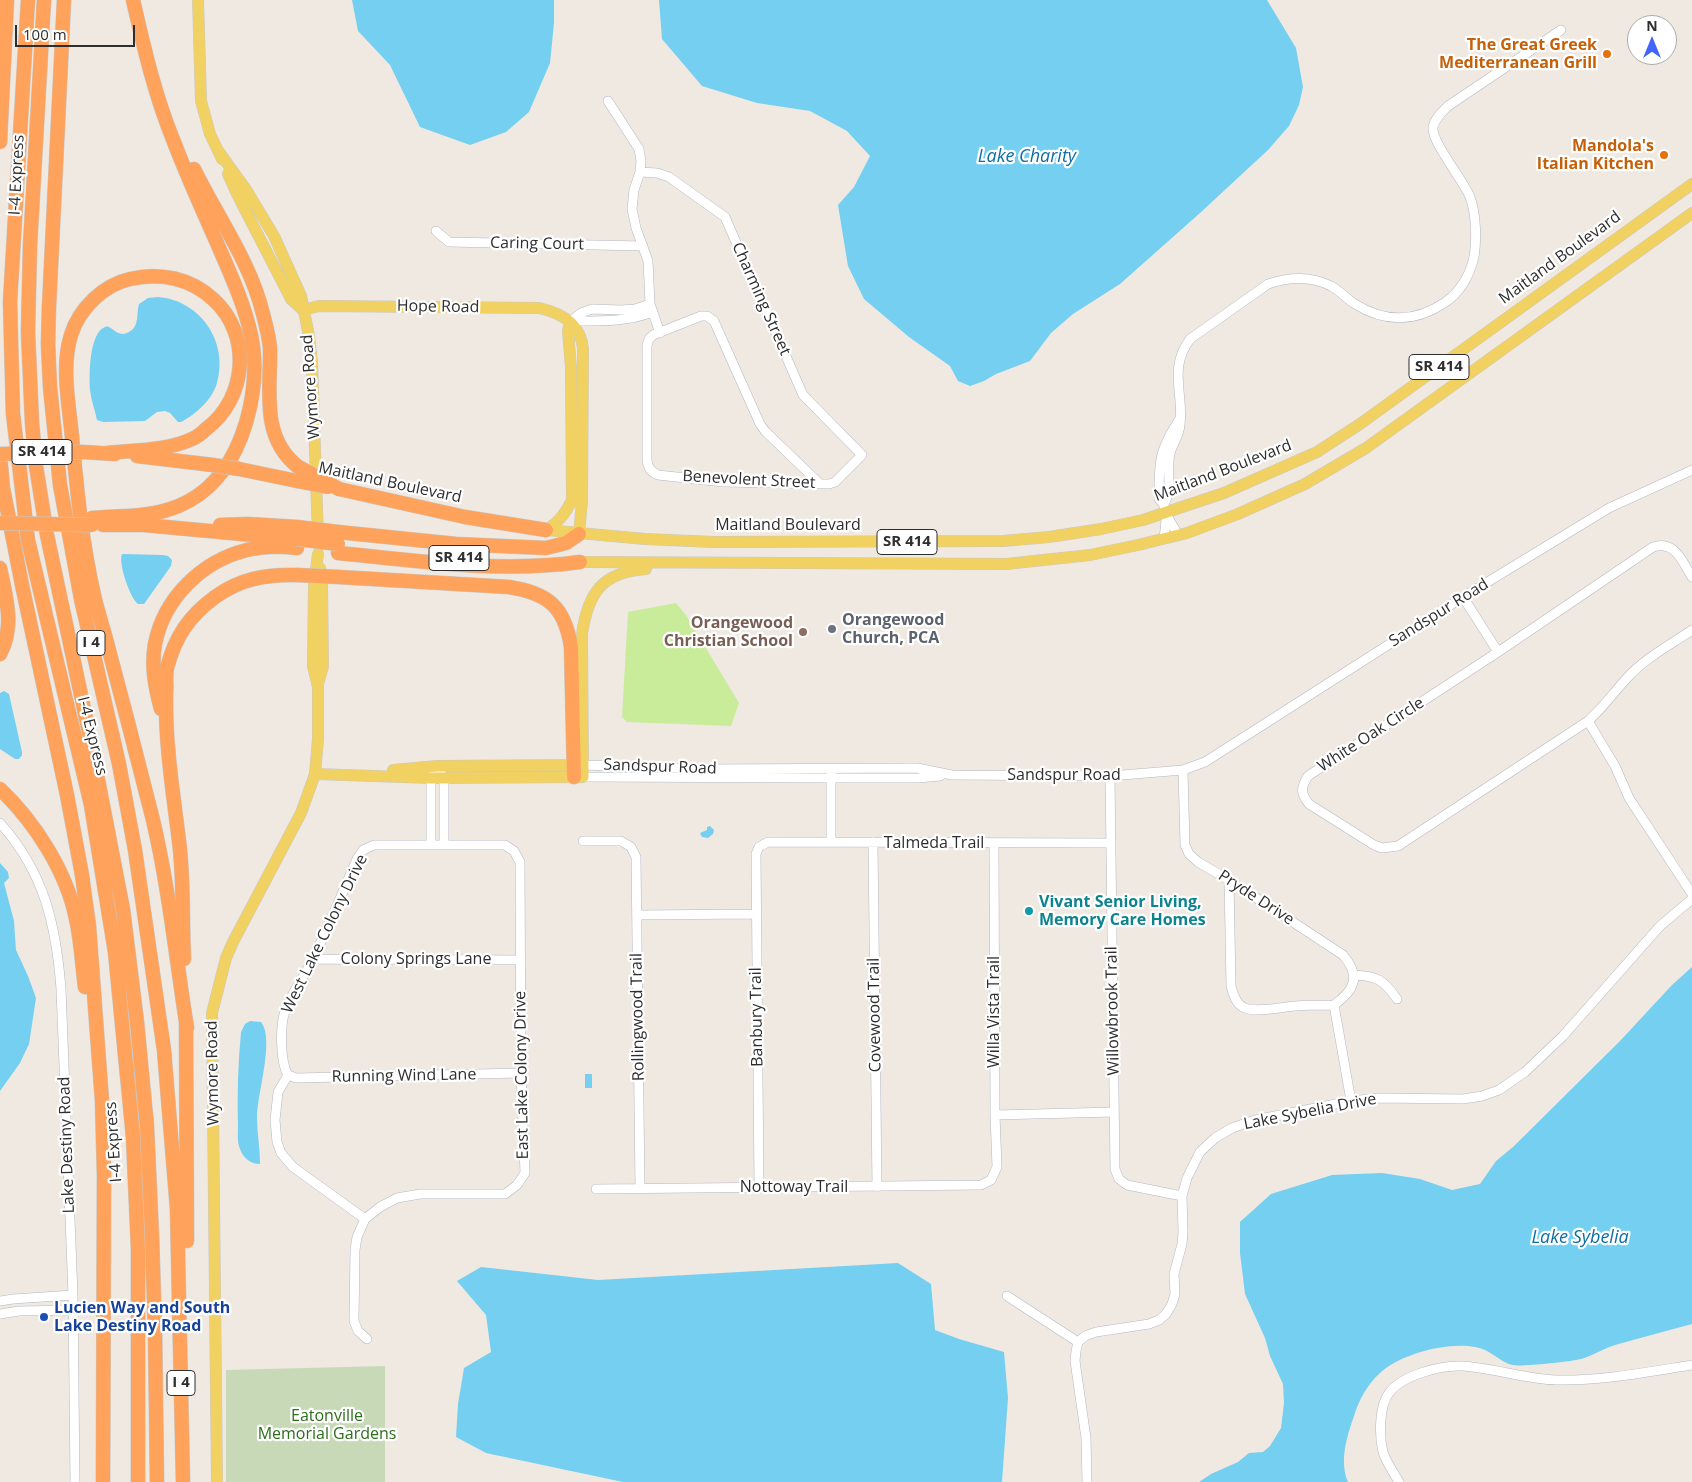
<!DOCTYPE html>
<html>
<head>
<meta charset="utf-8">
<style>
	body { margin:0 }
	#map { position:relative; width:1692px; height:1482px; overflow:hidden; background:#efe9e1; font-family:"Open Sans",sans-serif }
	canvas { display:block }
	.north { position:absolute; left:1627px; top:15px; width:50px; height:50px; box-sizing:border-box; background:#fff; border:1px solid #ababab; border-radius:50%; rotate:0deg; font-size:14px; font-weight:700; line-height:20px; text-align:center; color:#2e2e2e }
	.north::after { content:''; display:block; margin:auto; width:18px; height:22px; background:#4264fb; clip-path:polygon(50% 0,100% 100%,50% 72%,0 100%) }
	.scale { position:absolute; left:15px; top:25px; width:120px; height:22px; box-sizing:border-box; border:2px solid #2e2e2e; border-top:0; padding-left:6px; font-size:15px; line-height:18px; white-space:nowrap; color:#2e2e2e; -webkit-text-stroke:4px #fff; paint-order:stroke }
</style>
</head>
<body>
<div id="map">
<canvas width="1692" height="1482"></canvas>
<div class="north">N</div>
<div class="scale">100 m</div>
</div>
<script>
const g = document.querySelector('canvas').getContext('2d');
g.lineJoin = 'round';
function paint(path, color) {
  g.fillStyle = color;
  g.fill(path, 'evenodd');
}
function stroke(path, color, width, dash) {
  g.strokeStyle = color;
  g.lineWidth = width;
  g.lineCap = dash ? 'butt' : 'round';
  g.setLineDash(dash || []);
  g.stroke(path);
}
function label(font, color, halo, rows, align = 'center') {
  g.font = font + ' "Open Sans",sans-serif';
  g.lineWidth = 4.5;
  g.setLineDash([]);
  g.textBaseline = 'middle';
  g.strokeStyle = halo;
  g.fillStyle = color;
  for (const [text, x, y, turn = 0] of rows) {
    g.save();
    g.translate(x, y);
    g.rotate((+turn || 0) * Math.PI / 180);
    g.textAlign = isNaN(turn) ? turn : align;
    if (halo) g.strokeText(text, 0, 0);
    g.fillText(text, 0, 0);
    g.restore();
  }
}
paint(new Path2D(`
	M 385,1366 L 385,1482 L 226,1482 L 226,1370 Z`), '#c8d9b8');
paint(new Path2D(`
	M 676,603 L 686,615 L 739,703 L 731,726 L 627,722 L 622,717 L 628,612 Z`), '#c9ec9a');
paint(new Path2D(`
	M 352,0 L 554,0 L 554,23 L 550,63 L 529,112 L 506,132 L 470,145 L 420,127 L 390,65 L 358,31 Z
	M 659,0 L 1267,0 L 1296,48 L 1303,87 L 1299,105 L 1289,126 L 1268,150 L 1200,213 L 1120,284 L 1073,314 L 1051,333 L 1030,361 L 996,374 L 984,381 L 970,386 L 958,381 L 950,366 L 909,337 L 864,299 L 848,266 L 838,205 L 854,187 L 870,156 L 847,131 L 810,111 L 757,103 L 702,86 L 662,39 Z
	M 158,297 C 200,300 229,342 217,383 C 212,400 196,414 181,422 L 178,422 L 170,413 L 165,411 L 157,412 L 145,421 L 103,422 L 97,420 C 95,410 91,400 90,390 C 89,376 89,333 105,327 C 112,324 116,339 129,332 C 140,326 136,314 139,304 L 148,298 Z
	M 122,554 L 163,555 L 168,556 L 172,560 L 171,566 L 144,604 L 138,604 C 130,598 118,563 122,554 Z
	M 4,691 L 9,694 L 22,752 L 22,755 L 19,759 L 15,759 L 0,749 L 0,693 Z
	M 710,826 L 714,830 L 713,834 L 708,838 L 702,837 L 700,833 L 707,830 L 707,827 Z
	M 0,863 L 8,872 L 9,878 L 4,883 L 14,921 L 16,950 L 28,976 L 36,998 L 29,1044 L 20,1063 L 0,1091 Z
	M 1692,967 L 1692,1324 C 1666,1331 1640,1338 1615,1345 C 1602,1349 1589,1358 1576,1360 C 1565,1362 1521,1367 1512,1365 C 1498,1361 1490,1349 1475,1347 C 1446,1342 1400,1354 1379,1374 C 1367,1385 1359,1400 1354,1416 C 1347,1436 1339,1461 1348,1482 L 1199,1482 L 1211,1474 L 1238,1462 L 1249,1453 L 1263,1452 L 1270,1446 L 1281,1428 L 1284,1403 L 1283,1384 L 1270,1356 L 1265,1338 L 1245,1294 L 1240,1253 L 1240,1222 L 1271,1194 L 1332,1175 L 1382,1173 L 1420,1179 L 1452,1190 L 1480,1184 L 1496,1161 L 1513,1147 L 1620,1041 L 1672,985 Z
	M 250,1021 L 261,1022 C 275,1039 257,1094 257,1117 C 257,1133 260,1148 260,1164 C 251,1164 243,1158 240,1149 C 237,1142 238,1132 238,1126 C 237,1095 238,1063 241,1032 L 245,1024 Z
	M 585,1074 L 592,1074 L 592,1088 L 585,1088 Z
	M 898,1263 L 931,1284 L 935,1330 L 959,1339 L 1004,1352 L 1008,1398 L 1002,1482 L 623,1482 L 486,1453 L 456,1437 L 458,1404 L 464,1368 L 491,1352 L 486,1315 L 457,1281 L 481,1267 L 598,1280 Z`), '#75cff0');
const minor = new Path2D(`
	M 608,101 L 639,149 L 641,161 L 640,172 L 634,190 L 632,209 L 636,228 L 648,261 L 650,304 L 660,333
	M 640,172 L 657,173 L 669,177 L 725,217 L 803,395 L 862,455 L 835,482 L 829,484 L 723,482 L 658,475 C 650,471 648,468 647,460 L 647,345 L 649,339 L 653,335 L 701,316 L 707,316 L 714,321 L 760,424 L 765,431 L 820,484
	M 436,231 L 449,242 L 643,246
	M 572,321 C 600,321 627,322 652,312
	M 570,322 L 581,313 L 592,309 L 620,310 L 635,309 L 650,304
	M 1164,504 C 1173,489 1166,471 1170,454 C 1172,444 1179,437 1180,425 C 1184,393 1168,369 1190,339 L 1268,284 C 1289,277 1311,276 1331,286 C 1340,291 1347,299 1355,304 C 1385,323 1416,322 1444,303 C 1460,293 1470,275 1474,257 C 1477,239 1476,213 1470,197 C 1463,179 1431,142 1433,127 C 1435,118 1442,112 1448,106 L 1561,30
	M 1166,514 L 1178,535
	M 1164,539 C 1165,525 1170,509 1159,499 C 1159,460 1159,450 1181,417
	M 1692,577 C 1682,561 1675,540 1653,547 L 1498,652 L 1308,776 C 1301,787 1300,793 1309,804 L 1374,845 L 1382,848 L 1398,846 L 1588,721 C 1603,708 1614,692 1627,678 C 1645,658 1670,645 1692,630
	M 1463,597 L 1498,652
	M 1588,721 L 1615,766 L 1629,798 L 1692,894
	M 583,765 L 705,769 L 917,768 L 952,775 L 1110,776 L 1183,770 L 1205,762 L 1463,597 L 1609,508 L 1692,470
	M 437,766 L 444,778 L 444,845
	M 1183,770 L 1185,845 L 1189,854 L 1198,862 L 1229,880 L 1343,955 C 1361,976 1355,990 1334,1005
	M 831,774 L 831,842
	M 1110,776 L 1115,1169 L 1119,1179 L 1127,1185 L 1182,1196
	M 583,777 L 831,778 L 918,778 L 940,776
	M 0,823 C 44,872 56,924 61,989 L 73,1295 L 75,1482
	M 583,841 L 621,841 L 631,847 L 636,857 L 640,1189
	M 873,842 L 877,1187
	M 431,845 L 431,778 L 437,766
	M 1229,880 L 1231,986 C 1233,994 1236,1005 1245,1008 C 1257,1013 1282,1007 1295,1006 C 1308,1005 1321,1005 1334,1005
	M 637,915 L 755,914
	M 313,959 L 520,960
	M 1354,975 C 1377,976 1384,980 1397,999
	M 1334,1005 L 1351,1101
	M 288,1075 C 280,1062 280,1026 285,1011 C 292,992 305,976 314,957 C 329,925 343,892 357,859 L 363,850 L 374,845 L 505,845 L 514,851 L 520,862 L 521,1073 L 525,1173 L 517,1185 L 505,1194 L 420,1194 L 397,1198 L 380,1207 L 365,1219 L 357,1237 L 355,1250 L 354,1321 L 358,1331 L 367,1339
	M 288,1075 L 296,1078 L 521,1073
	M 288,1075 L 278,1092 L 275,1120 L 277,1142 L 281,1153 L 293,1167 L 365,1219
	M 995,1115 L 1114,1112
	M 759,1187 L 756,854 L 759,847 L 768,842 L 1111,843
	M 596,1189 L 981,1185 L 991,1180 L 997,1167 L 995,1115 L 994,843
	M 1007,1296 L 1078,1342
	M 0,1301 L 13,1299 L 73,1295
	M 0,1314 L 19,1311 L 73,1310
	M 1087,1482 L 1086,1438 L 1075,1361 L 1076,1351 L 1078,1342 L 1085,1336 L 1096,1332 L 1149,1324 L 1159,1320 L 1166,1314 L 1172,1304 L 1175,1294 L 1174,1274 L 1182,1244 L 1183,1232 L 1182,1196 L 1187,1178 L 1200,1152 L 1215,1138 L 1232,1128 L 1255,1120 L 1351,1101 L 1379,1098 L 1463,1099 L 1482,1096 L 1499,1090 L 1525,1072 L 1563,1036 L 1660,926 L 1692,899
	M 1399,1482 C 1394,1473 1386,1462 1383,1452 C 1379,1436 1379,1406 1389,1393 C 1402,1375 1441,1365 1462,1366 C 1494,1368 1525,1379 1556,1380 C 1602,1381 1647,1372 1692,1365`);
const major = new Path2D(`
	M 198,0 L 201,101 L 210,134 L 222,159
	M 219,152 L 247,191 L 274,236 L 301,296 L 309,336 L 312,363 L 318,537
	M 228,174 L 238,196 L 291,299 L 303,310
	M 303,310 L 319,306 L 539,308 C 562,313 581,324 583,349 L 582,501 L 579,534
	M 546,530 L 645,539 L 714,542 L 1003,541 L 1049,537 L 1101,529 L 1143,520 L 1224,493 L 1317,452 L 1360,424 L 1692,184
	M 546,530 C 559,522 565,514 572,500 L 571,368 L 568,331 L 570,322
	M 580,562 L 1006,564 L 1090,555 L 1138,545 L 1187,533 L 1238,514 L 1305,484 L 1366,448 L 1692,213
	M 318,684 L 323,666 L 322,582 L 320,568
	M 393,770 L 437,766 L 581,765
	M 315,774 L 431,778 L 583,777 L 582,634 C 588,593 602,572 646,569
	M 217,1482 L 212,1013 L 226,958 L 233,942 L 301,813 L 315,774 L 318,739 L 318,687 L 313,666 L 314,584 L 318,554`);
const highway = new Path2D(`
	M 28,0 L 10,302 L 13,414 L 28,540 L 91,805 L 115,952 L 133,1137 L 138,1249 L 138,1482
	M 44,0 L 30,246 L 28,332 L 32,423 L 36,466 L 47,535 L 88,728 L 123,909 L 137,1022 L 147,1127 L 152,1236 L 155,1332 L 157,1482
	M 64,0 L 49,307 L 48,344 L 50,387 L 60,485 L 81,599 L 119,764 L 135,850 L 164,1050 L 177,1209 L 183,1482
	M 0,142 L 7,0
	M 194,169 C 217,216 251,263 263,314 C 266,325 269,337 270,348 C 271,389 260,436 297,466
	M 83,452 L 115,454
	M 108,453 C 136,450 166,451 192,439 C 197,437 202,433 206,429 C 247,399 252,335 214,300 C 191,278 160,272 130,279 C 103,285 79,309 71,335 C 61,367 69,404 72,437 C 77,490 82,543 94,595 C 97,609 102,624 106,639 C 122,699 138,760 153,820 C 169,888 176,959 187,1028
	M 0,456 L 3,488 L 22,585 L 67,795 L 82,875 L 89,926 L 102,1101 L 104,1175 L 103,1482
	M 137,456 L 213,465
	M 239,469 L 297,481
	M 339,489 L 465,517 L 546,530
	M 92,518 C 117,516 144,517 167,510 C 199,501 222,478 236,449 C 252,415 259,372 251,335 C 244,303 230,273 217,243 C 202,209 187,176 174,142 C 155,96 144,48 133,0
	M 103,525 L 144,525 L 296,539
	M 220,525 L 248,524 L 297,527
	M 338,532 L 456,544 L 546,548 L 566,543 L 579,534
	M 338,553 C 419,561 499,573 580,562
	M 0,568 C 6,597 15,627 0,654
	M 339,577 L 509,587 C 548,593 565,607 571,647 L 574,777
	M 161,709 C 155,687 151,666 155,644 C 164,598 202,561 247,550 C 264,546 280,546 297,548
	M 0,789 C 34,821 67,872 76,919 C 81,941 82,964 85,987
	M 184,959 C 182,920 184,879 179,841 C 173,792 165,743 166,694 C 167,685 165,676 167,668 C 175,637 189,616 215,597 C 240,579 266,574 297,575
	M 186,1020 L 187,1241`);
stroke(minor, '#b4b7c1', 10);
stroke(major, '#c9c9c9', 12);
stroke(highway, '#c9c9c9', 15);
stroke(minor, '#fff', 9);
stroke(major, '#f2d163', 11);
stroke(highway, '#ffa35c', 14);
const highwayBridge = new Path2D(`
	M 0,454 L 83,452
	M 213,465 L 239,469
	M 297,466 L 339,489
	M 297,481 L 328,487
	M 0,523 L 92,525
	M 297,527 L 338,532
	M 297,539 L 338,544
	M 297,575 L 339,577`);
stroke(highwayBridge, '#c9c9c9', 15, []);
stroke(highwayBridge, '#ffa35c', 14);
for (const [x, y, r, color] of [
	[1607,54,5,"#e8710a"],
	[1664,155,5,"#e8710a"],
	[832,629,5,"#6b7280"],
	[803,632,5,"#8d6e63"],
	[1029,911,5,"#0f9aa8"],
	[44,1317,5,"#1a4fb4"]
]) {
  const dot = new Path2D();
  dot.arc(x, y, r, 0, 2 * Math.PI);
  g.fillStyle = color;
  g.fill(dot);
  stroke(dot, '#fff', 2);
}
for (const [x, y, w] of [
	[1439,367,60],
	[42,452,60],
	[907,542,60],
	[459,558,60],
	[91,643,28],
	[181,1383,28]
]) {
  const box = new Path2D();
  box.roundRect(x - w / 2, y - 12.5, w, 25, 4);
  g.fillStyle = '#fff';
  g.fill(box);
  stroke(box, '#2e2e2e', 1);
}
label('bold 15px', '#2e2e2e', null, [
	["SR 414",1439,367],
	["SR 414",42,452],
	["SR 414",907,542],
	["SR 414",459,558],
	["I 4",91,643],
	["I 4",181,1383]
]);
label('bold 16px', '#c56008', '#fff', [
	["The Great Greek",1597,45],
	["Mediterranean Grill",1597,63],
	["Mandola's",1654,146],
	["Italian Kitchen",1654,164]
], 'right');
label('16px', '#2e2e2e', '#fff', [
	["I-4 Express",17,175,-87],
	["Caring Court",537,244,1],
	["Maitland Boulevard",1560,258,-36],
	["Charming Street",761,299,66],
	["Hope Road",438,307,1],
	["Wymore Road",311,387,-94],
	["Maitland Boulevard",1223,471,-21],
	["Benevolent Street",749,480,3],
	["Maitland Boulevard",390,483,12],
	["Maitland Boulevard",788,525],
	["Sandspur Road",1439,613,-32],
	["White Oak Circle",1371,735,-33],
	["I-4 Express",92,736,76],
	["Sandspur Road",660,767,2],
	["Sandspur Road",1064,775],
	["Talmeda Trail",934,843],
	["Pryde Drive",1256,898,33],
	["West Lake Colony Drive",325,934,-64],
	["Colony Springs Lane",416,959],
	["Willowbrook Trail",1113,1011,-91],
	["Willa Vista Trail",994,1012,-90],
	["Covewood Trail",875,1015,-91],
	["Rollingwood Trail",638,1017,-91],
	["Banbury Trail",757,1017,-91],
	["Wymore Road",213,1073,-91],
	["East Lake Colony Drive",522,1075,-91],
	["Running Wind Lane",404,1076,-1],
	["Lake Sybelia Drive",1310,1112,-11],
	["I-4 Express",114,1142,-94],
	["Lake Destiny Road",67,1145,-92],
	["Nottoway Trail",794,1187]
]);
label('bold 16px', '#5b616d', '#fff', [
	["Orangewood",842,620],
	["Church, PCA",842,638]
], 'left');
label('bold 16px', '#785e54', '#fff', [
	["Orangewood",793,623],
	["Christian School",793,641]
], 'right');
label('bold 16px', '#0d838f', '#fff', [
	["Vivant Senior Living,",1039,902],
	["Memory Care Homes",1039,920]
], 'left');
label('bold 16px', '#164399', '#fff', [
	["Lucien Way and South",54,1308],
	["Lake Destiny Road",54,1326]
], 'left');
label('16px', '#2c6e1b', '#fff', [
	["Eatonville",327,1416],
	["Memorial Gardens",327,1434]
]);
label('italic 18px', '#0d6fa3', '#fff', [
	["Lake Charity",1027,157],
	["Lake Sybelia",1580,1238]
]);
</script>
</body>
</html>
